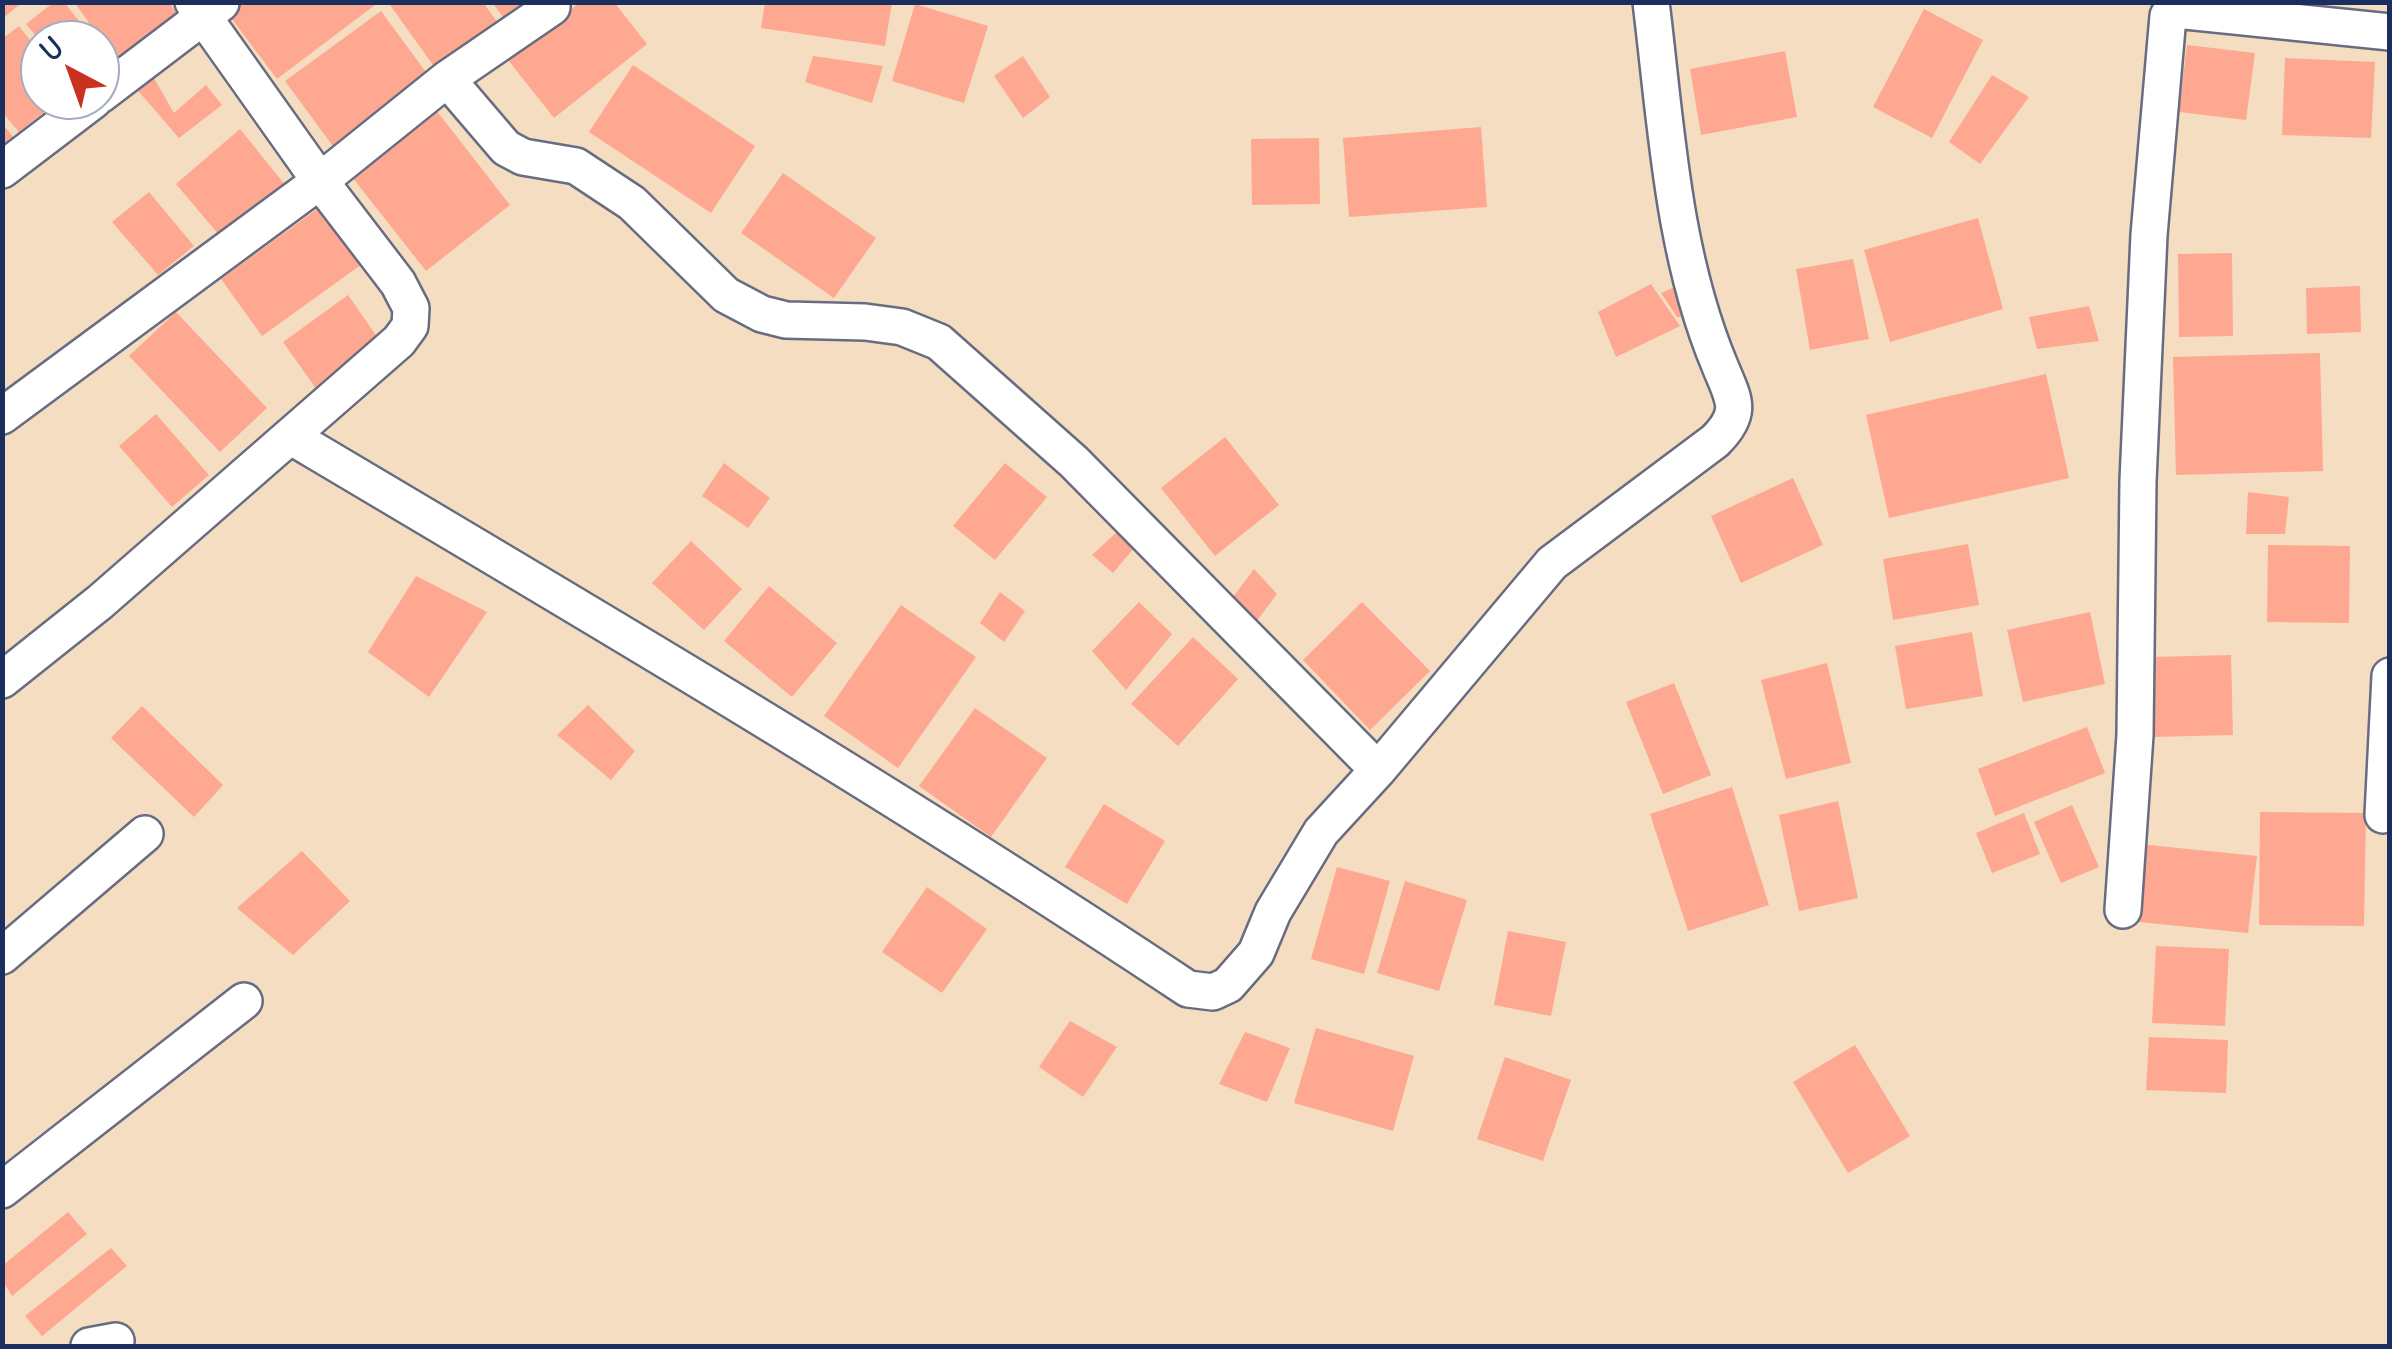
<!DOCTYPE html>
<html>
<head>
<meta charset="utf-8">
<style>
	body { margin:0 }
	#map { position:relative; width:2392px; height:1349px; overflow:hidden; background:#f4ddc0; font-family:Delius,sans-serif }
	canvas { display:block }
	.frame { position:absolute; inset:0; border:5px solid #1b2f5e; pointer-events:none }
	.north { position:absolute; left:20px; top:20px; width:100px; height:100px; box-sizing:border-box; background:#fff; border:2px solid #a4acbf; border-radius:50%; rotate:319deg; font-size:28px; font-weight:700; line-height:40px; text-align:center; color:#1b2f5e }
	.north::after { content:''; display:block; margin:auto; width:35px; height:45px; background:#c8321e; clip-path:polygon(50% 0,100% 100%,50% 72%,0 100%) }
</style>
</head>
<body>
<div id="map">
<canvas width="2392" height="1349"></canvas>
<div class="frame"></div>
<div class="north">U</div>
</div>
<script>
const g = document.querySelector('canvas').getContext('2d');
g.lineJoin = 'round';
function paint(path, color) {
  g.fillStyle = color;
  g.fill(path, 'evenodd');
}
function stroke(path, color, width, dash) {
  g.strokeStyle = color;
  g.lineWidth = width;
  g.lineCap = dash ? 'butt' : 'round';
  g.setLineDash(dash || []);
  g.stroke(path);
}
paint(new Path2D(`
	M 2,2 L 17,2 L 19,5 L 2,19 Z
	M 54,2 L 64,2 L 94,40 L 39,40 L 26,24 Z
	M 74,2 L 169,2 L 176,13 L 115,59 Z
	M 235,2 L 379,2 L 277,79 L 225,10 Z
	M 393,2 L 483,2 L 500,26 L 438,72 L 390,5 Z
	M 492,2 L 533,2 L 507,23 Z
	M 580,2 L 614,2 L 647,44 L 554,118 L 508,60 Z
	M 765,2 L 892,2 L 885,46 L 761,28 Z
	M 915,4 L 988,26 L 964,103 L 892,81 Z
	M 1924,9 L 1983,40 L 1932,138 L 1873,107 Z
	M 381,11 L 431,79 L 335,149 L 285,81 Z
	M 19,26 L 40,53 L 40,100 L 60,100 L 19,132 L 2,112 L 2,39 Z
	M 2187,45 L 2255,53 L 2246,120 L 2179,112 Z
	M 100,48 L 112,63 L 100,72 Z
	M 1785,51 L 1797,117 L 1701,135 L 1690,69 Z
	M 813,56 L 883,66 L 872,103 L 805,82 Z
	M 1023,56 L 1050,97 L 1023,118 L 994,76 Z
	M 2285,58 L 2375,62 L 2371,138 L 2282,135 Z
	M 633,65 L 755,146 L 711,213 L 589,132 Z
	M 151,73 L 174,113 L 206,85 L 222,105 L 179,138 L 134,86 Z
	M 1992,75 L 2029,97 L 1980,164 L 1949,142 Z
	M 436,110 L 510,205 L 426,271 L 352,177 Z
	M 2,123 L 14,138 L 2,147 Z
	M 1481,127 L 1487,207 L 1349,217 L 1343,138 Z
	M 240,129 L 286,186 L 219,235 L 176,184 Z
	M 1319,138 L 1320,204 L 1252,205 L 1251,139 Z
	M 783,173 L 876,238 L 834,298 L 741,233 Z
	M 149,192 L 194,246 L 158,275 L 112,222 Z
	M 324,204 L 365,262 L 262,336 L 221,279 Z
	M 1978,218 L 2003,309 L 1890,342 L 1864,250 Z
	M 2232,253 L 2233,336 L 2179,337 L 2178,254 Z
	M 1853,259 L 1869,339 L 1810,350 L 1796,269 Z
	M 1684,283 L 1695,317 L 1677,317 L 1661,293 Z
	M 1651,284 L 1680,326 L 1616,357 L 1598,312 Z
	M 2360,286 L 2361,332 L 2307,334 L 2306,288 Z
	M 348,295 L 382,344 L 317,390 L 283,342 Z
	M 2089,306 L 2099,341 L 2037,349 L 2029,317 Z
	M 176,312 L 267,408 L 220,452 L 129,356 Z
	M 2320,353 L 2323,471 L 2176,475 L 2173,357 Z
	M 2046,374 L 2069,478 L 1889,518 L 1866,415 Z
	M 156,414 L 209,475 L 172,507 L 119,446 Z
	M 1225,437 L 1279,505 L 1215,556 L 1161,488 Z
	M 724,463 L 770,498 L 748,528 L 702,496 Z
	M 1005,463 L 1047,497 L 995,560 L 953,526 Z
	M 1793,478 L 1823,545 L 1741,583 L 1711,516 Z
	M 2248,492 L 2289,497 L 2285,534 L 2246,534 Z
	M 1118,531 L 1134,548 L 1113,573 L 1092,555 Z
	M 691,541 L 742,589 L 704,630 L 652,583 Z
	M 1968,544 L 1979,605 L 1893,620 L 1883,559 Z
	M 2268,545 L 2350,546 L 2349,623 L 2267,622 Z
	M 1254,569 L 1277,594 L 1256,622 L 1230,601 Z
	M 416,576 L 487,612 L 429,697 L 368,652 Z
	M 769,586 L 837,643 L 792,697 L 724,641 Z
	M 1000,592 L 1025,611 L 1004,642 L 980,623 Z
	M 1139,602 L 1172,634 L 1126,690 L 1092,651 Z
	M 1362,602 L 1430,671 L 1370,730 L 1303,660 Z
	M 901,605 L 976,657 L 898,768 L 824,716 Z
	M 2090,612 L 2105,684 L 2023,702 L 2007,630 Z
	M 1972,632 L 1983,696 L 1906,709 L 1895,646 Z
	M 1193,637 L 1238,679 L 1178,746 L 1131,704 Z
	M 2231,655 L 2233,735 L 2153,737 L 2151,657 Z
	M 1827,663 L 1851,763 L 1786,779 L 1761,680 Z
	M 1674,683 L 1711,775 L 1663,794 L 1626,702 Z
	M 588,705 L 635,751 L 611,780 L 557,735 Z
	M 142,706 L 223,785 L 194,817 L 111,738 Z
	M 975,708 L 1047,758 L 991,837 L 919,786 Z
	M 2087,727 L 2105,773 L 1995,816 L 1978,769 Z
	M 1732,787 L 1769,905 L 1688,931 L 1650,814 Z
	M 1838,801 L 1858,898 L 1799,911 L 1779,815 Z
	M 1104,804 L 1165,841 L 1127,904 L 1065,867 Z
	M 2072,805 L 2099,867 L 2061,883 L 2034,822 Z
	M 2260,812 L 2366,813 L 2364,926 L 2259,925 Z
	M 2024,813 L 2040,854 L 1992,873 L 1976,833 Z
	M 2139,844 L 2257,856 L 2248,933 L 2130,921 Z
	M 302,851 L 350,901 L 293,955 L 237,908 Z
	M 1337,867 L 1390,881 L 1364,974 L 1311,959 Z
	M 1405,881 L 1467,900 L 1439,991 L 1377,973 Z
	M 927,887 L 987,929 L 942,993 L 882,952 Z
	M 1508,931 L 1566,942 L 1551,1016 L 1494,1005 Z
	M 2156,946 L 2229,949 L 2225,1026 L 2152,1023 Z
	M 1070,1021 L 1117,1047 L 1083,1097 L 1039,1067 Z
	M 1316,1028 L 1414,1056 L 1393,1131 L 1294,1103 Z
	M 1245,1032 L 1290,1048 L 1267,1102 L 1219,1084 Z
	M 2149,1037 L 2228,1040 L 2226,1093 L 2146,1090 Z
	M 1855,1045 L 1910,1136 L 1848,1173 L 1793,1082 Z
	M 1505,1057 L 1571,1080 L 1543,1161 L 1477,1139 Z
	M 68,1212 L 87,1234 L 12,1296 L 2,1280 L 2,1266 Z
	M 111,1248 L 127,1266 L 42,1336 L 25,1316 Z`), '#ffa891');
const minor = new Path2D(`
	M 447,79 L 506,148 L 523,157 L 576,166 L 632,203 L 726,295 L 762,314 L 786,320 L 865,322 L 902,327 L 939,342 L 1074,462 L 1378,770
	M 100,95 L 221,3
	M 2,170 L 94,100
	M 2,416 L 320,181 L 447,79 L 552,7
	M 290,436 C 592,615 895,794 1188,989 L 1213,992 L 1228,985 L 1256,953 L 1273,912 L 1321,832 L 1378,770 L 1552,563 L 1715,441 C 1744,412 1734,400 1720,366 C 1672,252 1666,123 1651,2
	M 2,680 L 100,602 L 399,341 L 410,326 L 411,308 L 398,283 L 320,181 L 193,2
	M 2383,815 L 2390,676
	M 2123,910 L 2135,735 L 2138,481 L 2149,235 L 2168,16 L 2176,10 L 2390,32
	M 2,956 L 145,834
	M 2,1190 L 244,1001
	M 89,1346 L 116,1341`);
stroke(minor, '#676c80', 40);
stroke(minor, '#fff', 35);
</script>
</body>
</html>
